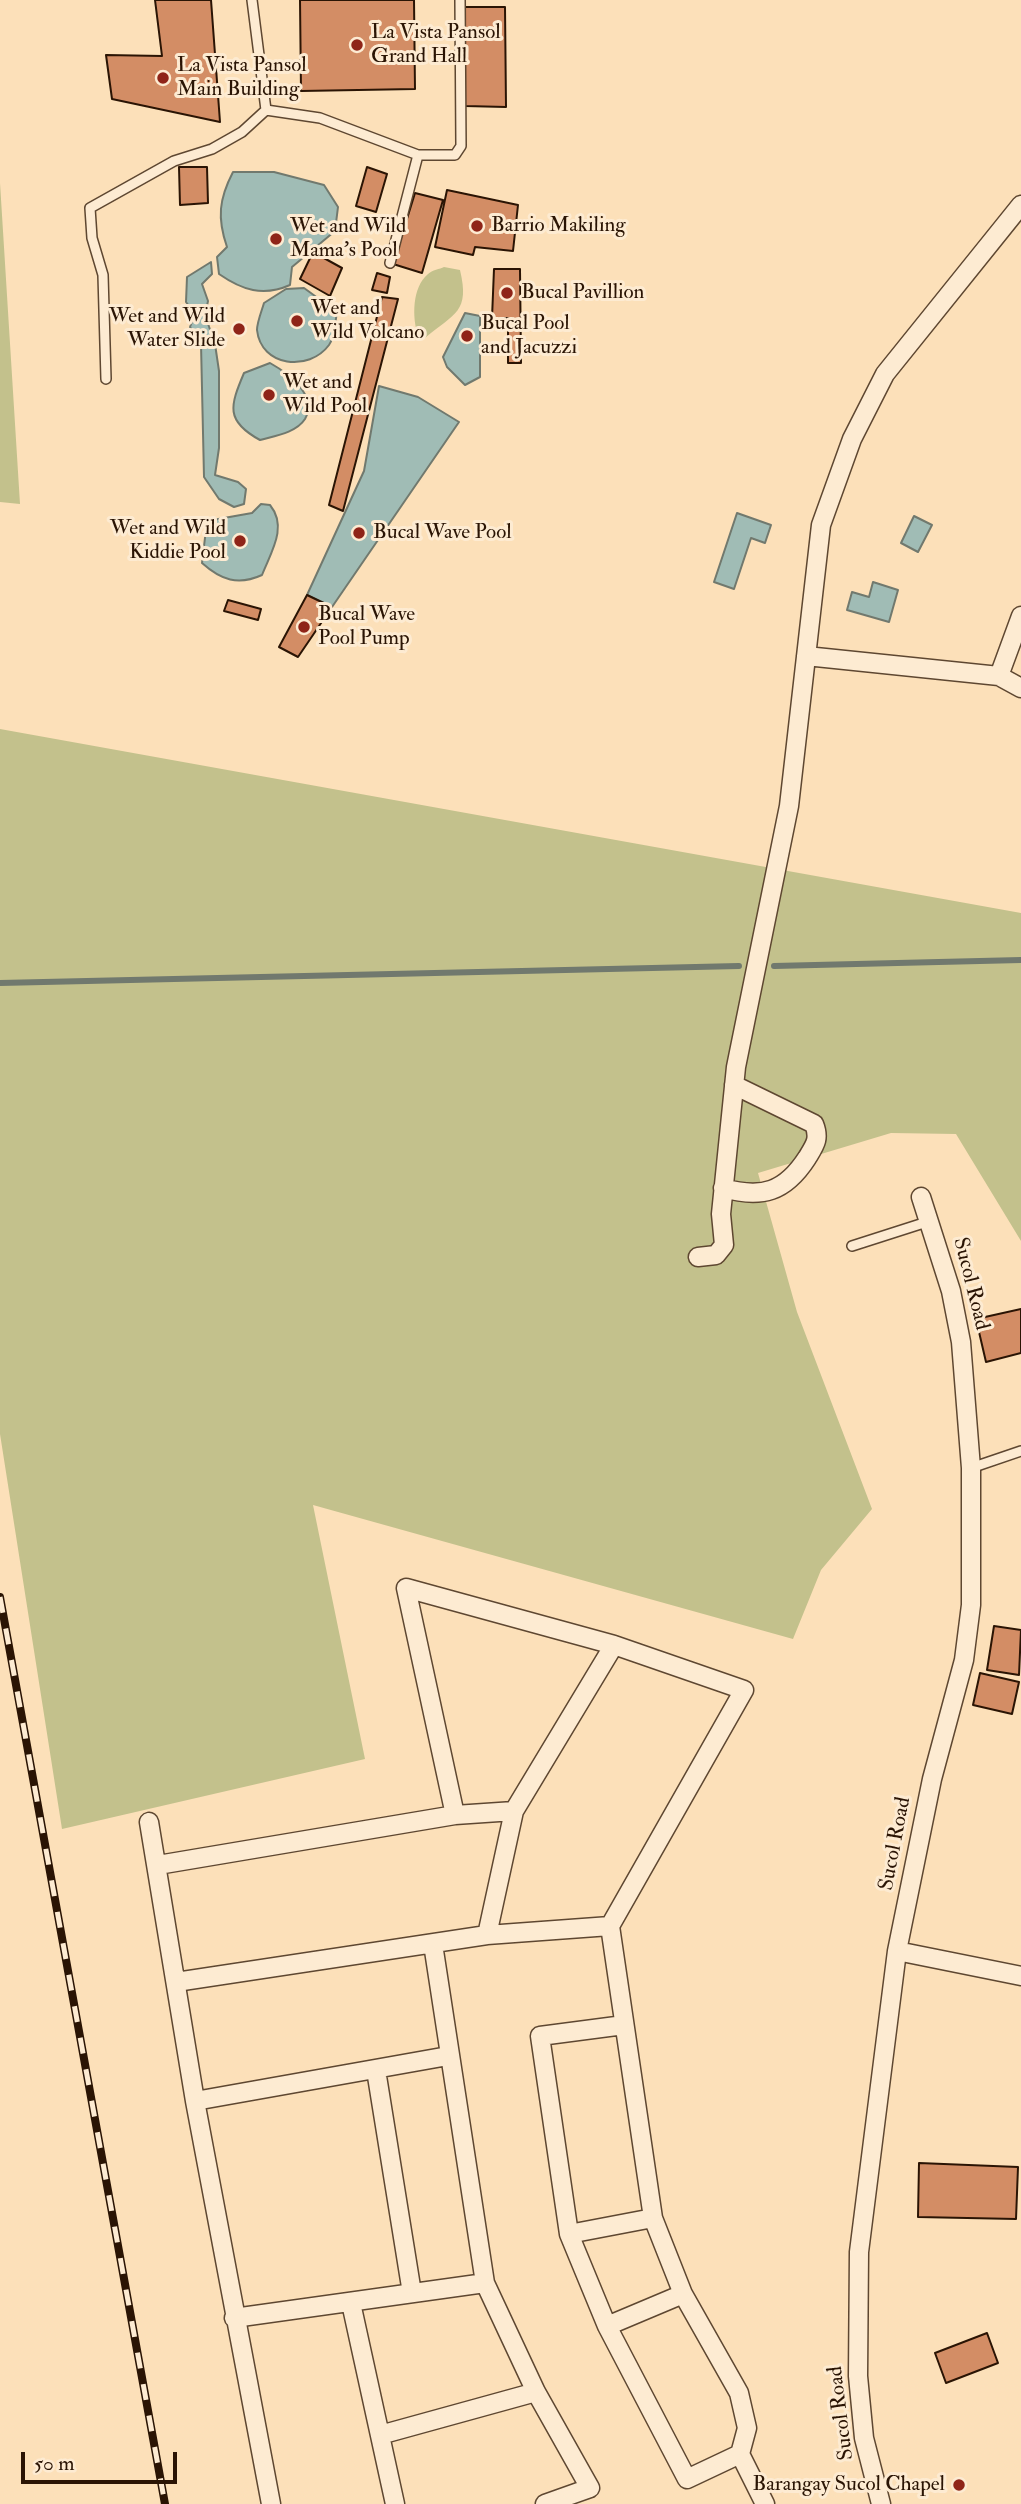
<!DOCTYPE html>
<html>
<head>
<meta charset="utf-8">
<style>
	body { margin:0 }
	#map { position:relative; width:1021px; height:2504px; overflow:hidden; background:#fce0b9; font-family:"IM FELL Double Pica",serif }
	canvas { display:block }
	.scale { position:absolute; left:21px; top:2452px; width:156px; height:32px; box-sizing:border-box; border:4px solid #2a1404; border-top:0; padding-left:9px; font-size:21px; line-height:24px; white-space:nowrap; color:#2a1404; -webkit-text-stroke:5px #fdebd2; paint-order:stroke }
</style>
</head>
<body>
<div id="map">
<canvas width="1021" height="2504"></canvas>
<div class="scale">50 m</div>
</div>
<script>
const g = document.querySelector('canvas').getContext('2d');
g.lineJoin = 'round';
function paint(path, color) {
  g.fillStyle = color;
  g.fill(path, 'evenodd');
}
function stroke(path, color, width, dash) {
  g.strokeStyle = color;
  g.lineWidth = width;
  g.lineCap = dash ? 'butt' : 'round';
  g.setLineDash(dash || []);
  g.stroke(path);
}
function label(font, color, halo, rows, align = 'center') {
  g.font = font + ' "IM FELL Double Pica",serif';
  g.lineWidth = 6;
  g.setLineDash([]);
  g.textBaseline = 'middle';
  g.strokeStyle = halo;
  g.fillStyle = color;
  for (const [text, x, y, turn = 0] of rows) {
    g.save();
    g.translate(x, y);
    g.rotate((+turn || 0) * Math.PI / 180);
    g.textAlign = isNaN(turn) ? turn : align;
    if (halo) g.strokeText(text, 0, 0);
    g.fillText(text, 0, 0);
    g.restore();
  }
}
paint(new Path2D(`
	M 0,183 L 20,504 L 0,502 Z
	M 444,267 L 460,270 C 470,312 455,313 425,338 L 418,335 C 412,318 412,287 428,274 C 432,270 440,269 444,267 Z
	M 0,729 L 1021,913 L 1021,1241 L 956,1134 L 891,1133 L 758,1173 L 797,1312 L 872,1509 L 821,1570 L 793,1639 L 313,1505 L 365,1759 L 62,1829 L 0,1434 Z`), '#c3c18c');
const water = new Path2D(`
	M 233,172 L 274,172 L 324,185 L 338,207 L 335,231 L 292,267 L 290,285 C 263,297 242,290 219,274 L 217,257 L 227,247 C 217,218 219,199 233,172 Z
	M 211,262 L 212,274 L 202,284 L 208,301 L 205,315 L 215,344 L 219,371 L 219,448 L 215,475 L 238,482 L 246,489 L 244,504 L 234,507 L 219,499 L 204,477 L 201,344 L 190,327 L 195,314 L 186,302 L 187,277 Z
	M 304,288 L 337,312 C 335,322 335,337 329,345 C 309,372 261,367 257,330 C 257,322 262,310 264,303 L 286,289 Z
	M 465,313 L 480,316 L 480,377 L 465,385 L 447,367 L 443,357 Z
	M 270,363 C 286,372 319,395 305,419 C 296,433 274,436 260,440 C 225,421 230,406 244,373 Z
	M 379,386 L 418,397 L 459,422 L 332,607 L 307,595 L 364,471 Z
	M 261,504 L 270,505 C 288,527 271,552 262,575 C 238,586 221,580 202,563 L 207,521 L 252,513 Z
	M 737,513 L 771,525 L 765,543 L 751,538 L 734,589 L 714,582 Z
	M 914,516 L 932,525 L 918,552 L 901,543 Z
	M 873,582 L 898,590 L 889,622 L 847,610 L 852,592 L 869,597 Z`);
paint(water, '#a0bcb5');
stroke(water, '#71796e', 2);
stroke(new Path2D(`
	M 774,966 L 1021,960
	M 0,983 L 739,966`), '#71796e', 6);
const building = new Path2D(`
	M 155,0 L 211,0 L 220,122 L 112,99 L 106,55 L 162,56 Z
	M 300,0 L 414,0 L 415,89 L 301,91 Z
	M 463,7 L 505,7 L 506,107 L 465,106 Z
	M 179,167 L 207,167 L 208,203 L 180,205 Z
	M 367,167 L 387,174 L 376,212 L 356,206 Z
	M 447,190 L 518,205 L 513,251 L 475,247 L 473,255 L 435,247 Z
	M 415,193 L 443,200 L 422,273 L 393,264 Z
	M 313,252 L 342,268 L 330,296 L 300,279 Z
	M 494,269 L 520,269 L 521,363 L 508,363 L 508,318 L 492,318 Z
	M 377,273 L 390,277 L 387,293 L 372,290 Z
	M 382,297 L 398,299 L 343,511 L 329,505 Z
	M 307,595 L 332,607 L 298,657 L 279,647 Z
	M 228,600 L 261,609 L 258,620 L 224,611 Z
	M 1021,1309 L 1021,1353 L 986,1362 L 976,1319 Z
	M 994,1626 L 1021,1630 L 1019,1675 L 987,1670 Z
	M 980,1673 L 1019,1682 L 1012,1714 L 973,1705 Z
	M 919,2163 L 1018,2167 L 1016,2219 L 918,2217 Z
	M 987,2333 L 998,2363 L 946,2383 L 935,2353 Z`);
paint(building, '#d38d65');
stroke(building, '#2a1404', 2);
const service = new Path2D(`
	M 252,0 L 266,110 L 320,118 L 418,155 L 455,155 L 461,146 L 460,0
	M 390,263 L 418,155
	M 106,379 L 103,275 L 92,238 L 90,208 L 174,161 L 212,149 L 242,132 L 266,110
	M 852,1246 L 930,1221
	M 971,1468 L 1021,1451`);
const minor = new Path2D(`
	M 806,656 L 999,676 L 1021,688
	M 999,676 L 1021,616
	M 723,1188 C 762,1199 785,1192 807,1158 C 815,1145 820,1139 814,1124 L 734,1085
	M 698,1257 L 716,1255 L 724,1245 L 721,1214 L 736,1067 L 789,806 L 821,525 L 852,439 L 885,374 L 1021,205
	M 455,1815 L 406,1588 L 614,1645 L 744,1690 L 610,1926 L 653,2218 L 683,2294 L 739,2393 L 747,2428 L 740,2454 L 765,2504
	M 149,1822 L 195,2101 L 271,2504
	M 158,1865 L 455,1815 L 514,1811
	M 487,1935 L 514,1811 L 614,1645
	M 433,1944 L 485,2283 L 536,2392 L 590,2488 L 545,2504
	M 897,1951 L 1021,1976
	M 176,1982 L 487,1935 L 610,1926
	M 624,2025 L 540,2036 L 569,2234 L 607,2326 L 687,2479 L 740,2454
	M 376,2070 L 412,2293
	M 195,2101 L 448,2056
	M 569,2234 L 653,2218
	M 351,2303 L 395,2504
	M 234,2318 L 485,2283
	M 607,2326 L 683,2294
	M 380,2435 L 536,2392
	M 881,2504 L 864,2438 L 858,2376 L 859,2252 L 897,1951 L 932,1779 L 964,1660 L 971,1605 L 971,1468 L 961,1342 L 951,1291 L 921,1197`);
stroke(service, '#5e4731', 12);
stroke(minor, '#5e4731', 21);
stroke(service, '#fdebd2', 9);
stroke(minor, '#fdebd2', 18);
const rail = new Path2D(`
	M 0,1597 L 165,2504`);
stroke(rail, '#2a1404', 8);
stroke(rail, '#fdebd2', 5, [16]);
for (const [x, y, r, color] of [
	[357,45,7,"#8f2418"],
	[163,78,7,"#8f2418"],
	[477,226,7,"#8f2418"],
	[276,239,7,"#8f2418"],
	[507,293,7,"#8f2418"],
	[297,321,7,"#8f2418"],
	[239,329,7,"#8f2418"],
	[467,336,7,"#8f2418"],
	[269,395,7,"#8f2418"],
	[359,533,7,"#8f2418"],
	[240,541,7,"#8f2418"],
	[304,627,7,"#8f2418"],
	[959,2485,7,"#8f2418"]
]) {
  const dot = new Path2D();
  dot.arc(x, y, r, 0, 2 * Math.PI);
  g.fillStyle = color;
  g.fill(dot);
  stroke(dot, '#fdebd2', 2.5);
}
label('21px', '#2a1404', '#fdebd2', [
	["La Vista Pansol",371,33],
	["Grand Hall",371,57],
	["La Vista Pansol",177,66],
	["Main Building",177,90],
	["Barrio Makiling",491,226],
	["Wet and Wild",290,227],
	["Mama's Pool",290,251],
	["Bucal Pavillion",521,293],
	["Wet and",311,309],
	["Wild Volcano",311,333],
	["Wet and Wild",225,317,"right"],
	["Water Slide",225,341,"right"],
	["Bucal Pool",481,324],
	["and Jacuzzi",481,348],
	["Wet and",283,383],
	["Wild Pool",283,407],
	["Wet and Wild",226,529,"right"],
	["Kiddie Pool",226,553,"right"],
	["Bucal Wave Pool",373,533],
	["Bucal Wave",318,615],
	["Pool Pump",318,639],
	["Barangay Sucol Chapel",945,2485,"right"]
], 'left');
label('21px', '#2a1404', '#fdebd2', [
	["Sucol Road",970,1284,76],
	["Sucol Road",896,1844,-79],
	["Sucol Road",842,2413,-97]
]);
</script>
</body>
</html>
